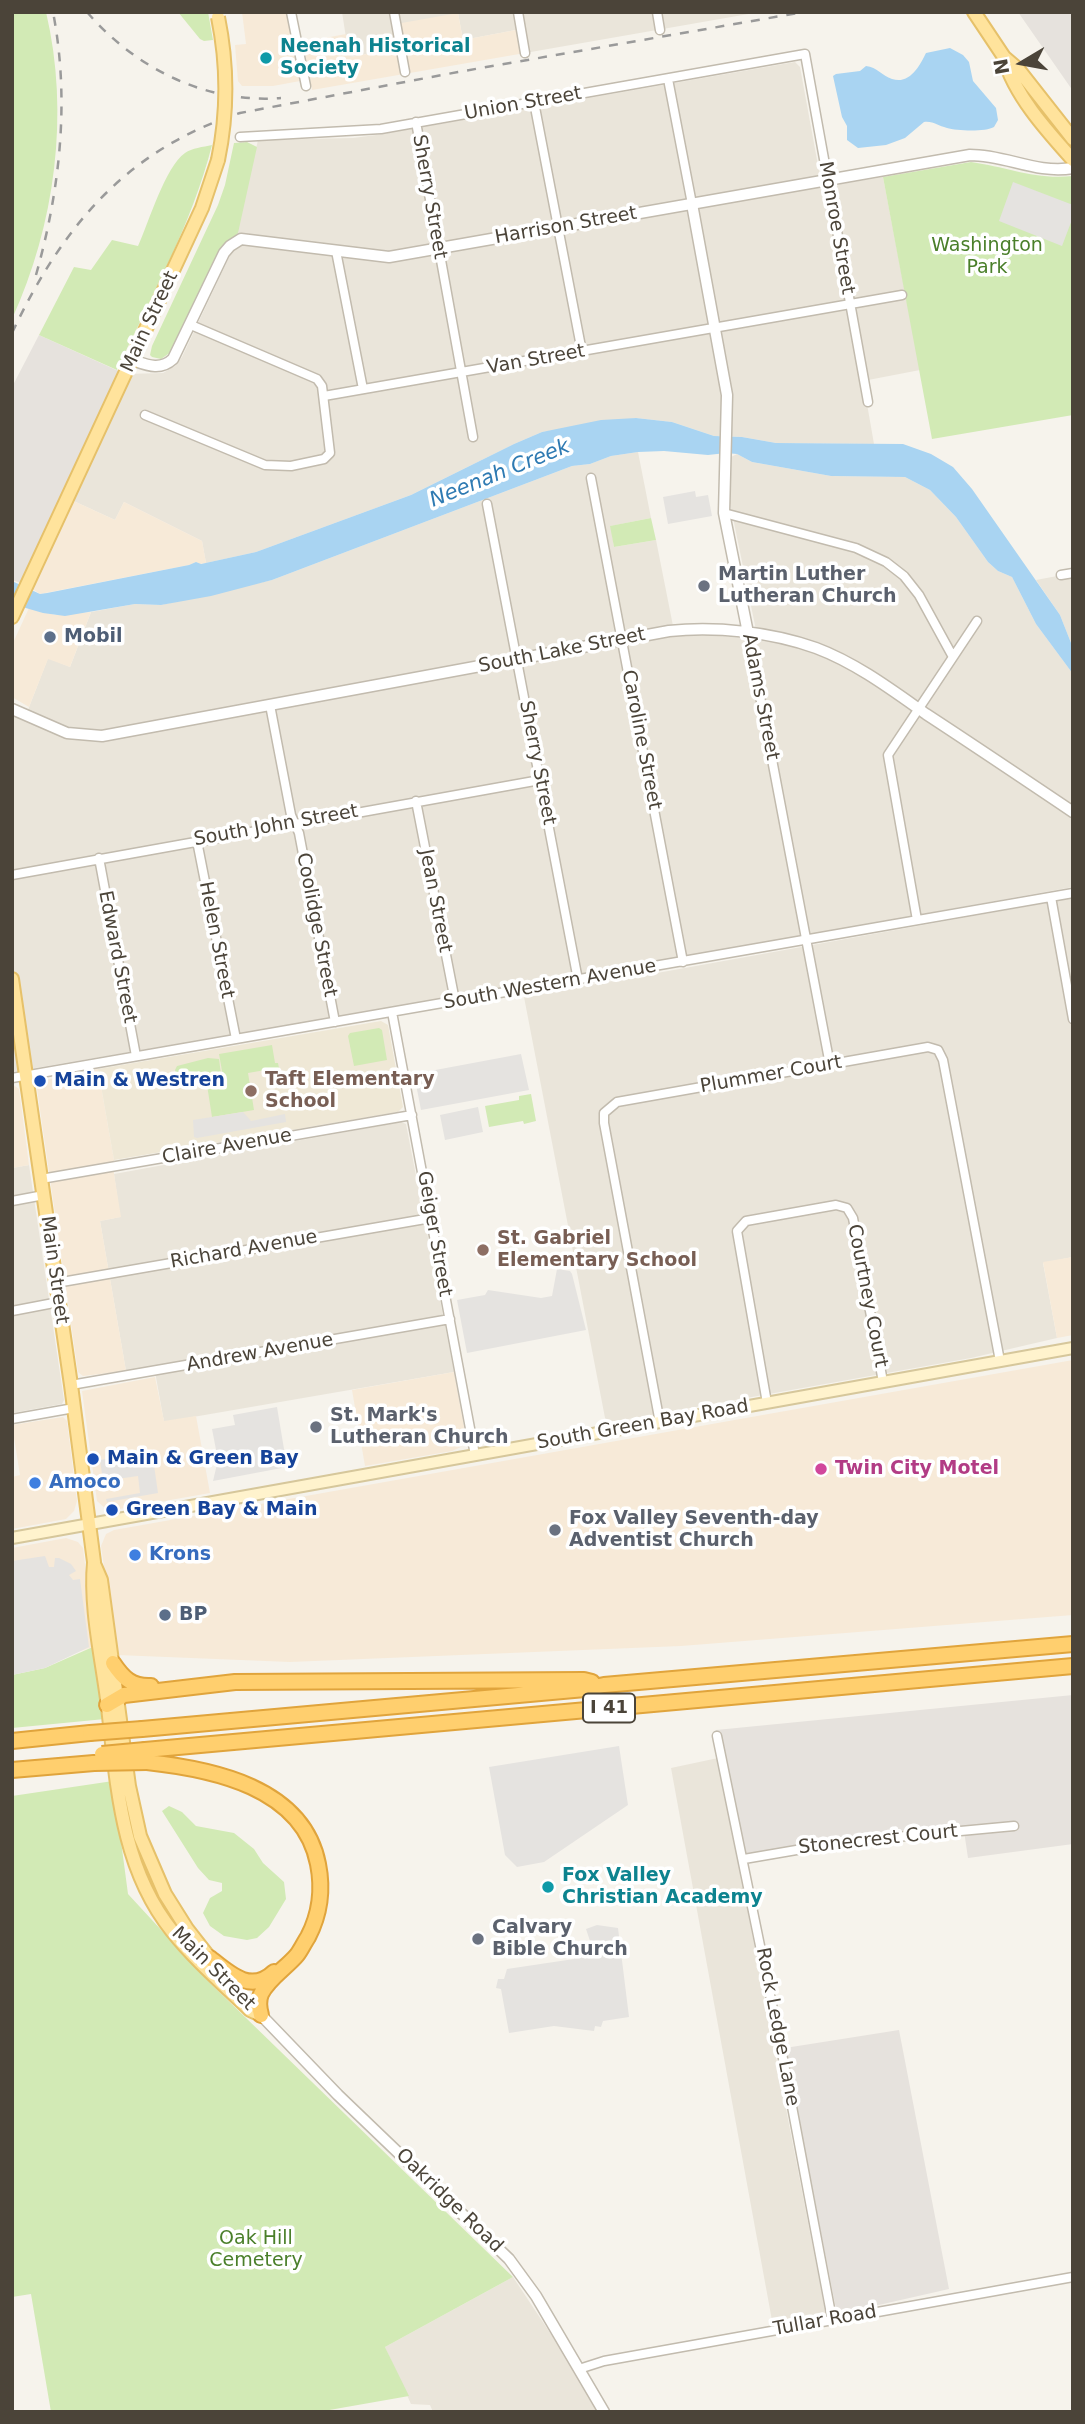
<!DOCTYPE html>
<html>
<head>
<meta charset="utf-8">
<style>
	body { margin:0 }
	#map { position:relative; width:1085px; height:2424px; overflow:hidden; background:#f6f3ec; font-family:"DejaVu Sans",sans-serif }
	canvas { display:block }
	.frame { position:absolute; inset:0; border:14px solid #4b4439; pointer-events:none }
	.north { position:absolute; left:987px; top:28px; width:70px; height:70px; -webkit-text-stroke:5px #fff; paint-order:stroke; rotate:260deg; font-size:19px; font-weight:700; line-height:28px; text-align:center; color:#4b4439 }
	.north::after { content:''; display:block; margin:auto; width:24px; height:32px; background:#4b4439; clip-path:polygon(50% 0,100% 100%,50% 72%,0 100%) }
</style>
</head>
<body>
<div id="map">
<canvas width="1085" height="2424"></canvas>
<div class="frame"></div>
<div class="north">N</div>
</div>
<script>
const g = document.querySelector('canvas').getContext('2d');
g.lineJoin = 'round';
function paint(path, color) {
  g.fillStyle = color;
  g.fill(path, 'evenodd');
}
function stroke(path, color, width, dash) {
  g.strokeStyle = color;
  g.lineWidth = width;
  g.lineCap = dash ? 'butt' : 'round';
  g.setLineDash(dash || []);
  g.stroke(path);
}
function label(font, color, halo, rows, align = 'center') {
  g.font = font + ' "DejaVu Sans",sans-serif';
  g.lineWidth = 7;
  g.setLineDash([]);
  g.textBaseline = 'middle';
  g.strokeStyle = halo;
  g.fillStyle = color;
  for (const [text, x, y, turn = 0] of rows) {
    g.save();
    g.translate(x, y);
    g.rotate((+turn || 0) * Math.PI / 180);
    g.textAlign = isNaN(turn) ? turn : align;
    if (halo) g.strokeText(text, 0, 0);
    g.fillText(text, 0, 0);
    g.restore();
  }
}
paint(new Path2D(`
	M 342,12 L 760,12 L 525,53 L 521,29 L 463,40 L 458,13 L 400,48 L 349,57 Z
	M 795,62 L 800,67 L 822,187 L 883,177 L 920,370 L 863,381 L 874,444 L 776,443 L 742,437 L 714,436 L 672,422 L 636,418 L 542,432 L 514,444 L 411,495 L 256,552 L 206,563 L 202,541 L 124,502 L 115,520 L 67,498 L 125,374 L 163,373 L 175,366 L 182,357 L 233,249 L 258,140 L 353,138 L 376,135 Z
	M 638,452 L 651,518 L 611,526 L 614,547 L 656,540 L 675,636 L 713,635 L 758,640 L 730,503 L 731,457 L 737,454 L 752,462 L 831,476 L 905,477 L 930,490 L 956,517 L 988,562 L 998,571 L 1012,577 L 1036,624 L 1073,674 L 1073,887 L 532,984 L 12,1072 L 12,709 L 26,715 L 48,658 L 70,667 L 91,612 L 135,604 L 161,605 L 272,580 L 572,466 L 590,464 L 611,456 Z
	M 1073,573 L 1073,648 L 1060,615 L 1036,580 Z
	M 1073,898 L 1073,1257 L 1043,1263 L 1057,1338 L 971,1358 L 606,1423 L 524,997 Z
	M 401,1122 L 406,1124 L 454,1372 L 164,1422 L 154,1366 L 126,1371 L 100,1221 L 120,1217 L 114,1174 Z
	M 29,1165 L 64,1400 L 62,1404 L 12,1413 L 12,1168 Z
	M 718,1758 L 826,2315 L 773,2326 L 671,1768 Z
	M 513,2277 L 578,2375 L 587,2374 L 610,2412 L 433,2412 L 430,2405 L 411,2404 L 385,2347 Z`), '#eae5da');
paint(new Path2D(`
	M 242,12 L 286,12 L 291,24 L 300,81 L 273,86 L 242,86 L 238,81 L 235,45 L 246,44 Z
	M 458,13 L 463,40 L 521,29 L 525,53 L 312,90 L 303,42 L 346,34 L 350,57 L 400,48 L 396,24 Z
	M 67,498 L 115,520 L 124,502 L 202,541 L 206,563 L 200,564 L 196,562 L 189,565 L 40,594 L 27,585 Z
	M 29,608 L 55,615 L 91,612 L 70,667 L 48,659 L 29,707 L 12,697 L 12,645 Z
	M 98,1069 L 114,1160 L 114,1174 L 121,1217 L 100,1221 L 126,1371 L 83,1376 L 78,1372 L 36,1082 Z
	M 12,1084 L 19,1089 L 29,1165 L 12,1168 Z
	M 1073,1257 L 1073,1335 L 1057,1338 L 1043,1262 Z
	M 1073,1360 L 1073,1615 L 681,1646 L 290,1662 L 117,1655 L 101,1546 L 106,1534 L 114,1530 Z
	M 454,1372 L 466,1438 L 461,1447 L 452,1451 L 365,1466 L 352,1390 Z
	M 155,1377 L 164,1421 L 196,1416 L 210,1493 L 108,1511 L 97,1501 L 82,1391 Z
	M 63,1417 L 67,1421 L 77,1501 L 74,1511 L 66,1519 L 12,1529 L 12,1477 L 20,1475 L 12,1425 Z
	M 66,1538 L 78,1542 L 83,1548 L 95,1646 L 12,1675 L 12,1548 Z`), '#f7ead8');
paint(new Path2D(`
	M 1018,12 L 1073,12 L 1073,91 Z
	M 39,335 L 125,374 L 27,585 L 12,580 L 12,387 Z
	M 1073,1695 L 1073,1844 L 968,1858 L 964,1831 L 890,1838 L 744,1859 L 716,1730 Z
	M 899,2030 L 949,2289 L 839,2314 L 835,2304 L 785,2048 Z`), '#e6e2dd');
paint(new Path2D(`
	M 381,1021 L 388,1025 L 403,1107 L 398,1112 L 114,1160 L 98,1069 Z`), '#efe8d6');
paint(new Path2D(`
	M 12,12 L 46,12 C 70,114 55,225 12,319 Z
	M 178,12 L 208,12 L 213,40 L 204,41 L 200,39 Z
	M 247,142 L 257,147 L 238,233 L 219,252 L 171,352 L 161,359 L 152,357 L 150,355 L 152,346 L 218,205 L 225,185 L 234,143 Z
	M 212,145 C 192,224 151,297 117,370 L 39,335 L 74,267 L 91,270 L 112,240 L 138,246 C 149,222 165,167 185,153 C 192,148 203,147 212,145 Z
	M 971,162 C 1008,167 1034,180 1073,176 L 1073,415 L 932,439 L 883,177 Z
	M 651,518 L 656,540 L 614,547 L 610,526 Z
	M 379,1028 L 382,1030 L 387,1060 L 354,1066 L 348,1036 L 350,1033 Z
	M 272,1045 L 275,1063 L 278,1063 L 280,1073 L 278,1073 L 277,1068 L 248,1073 L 254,1110 L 212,1117 L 207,1085 L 224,1082 L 219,1054 Z
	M 208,1058 L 219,1059 L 221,1074 L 178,1081 L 175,1070 L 177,1066 Z
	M 531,1094 L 536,1121 L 524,1124 L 523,1121 L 489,1127 L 485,1106 L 519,1100 L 519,1096 Z
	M 95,1646 L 105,1719 L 12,1728 L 12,1675 L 45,1668 Z
	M 113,1781 L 128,1894 L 211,1984 L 513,2277 L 385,2347 L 409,2396 L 318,2412 L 51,2412 L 31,2294 L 12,2297 L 12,1796 Z
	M 169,1806 L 182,1812 L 196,1826 L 234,1833 L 254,1849 L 263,1863 L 284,1882 L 286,1899 L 269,1927 L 257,1938 L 247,1940 L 224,1936 L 210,1926 L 203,1913 L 210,1898 L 222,1891 L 222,1883 L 209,1880 L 198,1868 L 162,1811 Z`), '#d2eab5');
paint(new Path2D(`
	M 1013,182 L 1073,205 L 1073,217 L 1062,246 L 999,221 Z
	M 695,491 L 696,497 L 708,495 L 712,516 L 668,524 L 663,497 Z
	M 521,1054 L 529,1090 L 421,1110 L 414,1074 Z
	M 478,1107 L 483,1132 L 445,1140 L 440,1115 Z
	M 243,1112 L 251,1121 L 285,1114 L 286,1122 L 197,1138 L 194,1137 L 193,1120 Z
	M 557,1269 L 570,1271 L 572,1274 L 586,1330 L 467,1353 L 457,1300 L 485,1295 L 488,1290 L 541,1298 L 552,1296 Z
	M 277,1407 L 287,1467 L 213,1481 L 218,1460 L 212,1429 L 235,1425 L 233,1415 Z
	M 152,1451 L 158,1493 L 107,1502 L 106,1499 L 140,1493 L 138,1476 L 103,1481 L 100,1460 Z
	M 45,1556 L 49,1567 L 54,1567 L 55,1558 L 59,1558 L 71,1564 L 76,1571 L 69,1575 L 73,1580 L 80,1579 L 89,1647 L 45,1668 L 12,1675 L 12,1561 Z
	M 619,1746 L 628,1805 L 544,1862 L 517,1867 L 505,1855 L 489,1767 Z
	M 597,1925 L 618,1928 L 629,2017 L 603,2021 L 601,2027 L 595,2026 L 594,2031 L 554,2026 L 509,2033 L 501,1989 L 496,1988 L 498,1979 L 504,1979 L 507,1969 L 574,1959 L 574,1950 L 592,1947 L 586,1929 Z`), '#e5e3e0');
paint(new Path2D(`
	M 950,48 L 963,55 L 969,62 L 973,81 L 996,108 L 998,120 L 994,127 C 986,132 957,131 947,128 C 938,126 934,121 924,122 L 905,138 L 886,145 L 858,148 L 847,140 L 847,126 L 842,117 L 833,76 L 836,74 L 860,71 L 866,66 C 877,67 882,76 892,79 C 910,85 920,65 926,53 Z
	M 636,418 L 672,422 L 714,436 L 742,437 L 776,443 L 903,444 L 931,454 L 953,467 L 972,489 L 1060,615 L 1073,648 L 1073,674 L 1036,624 L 1012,577 L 998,571 L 988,562 L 956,517 L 930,490 L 905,477 L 831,476 L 752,462 L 737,454 L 726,453 L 708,455 L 664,451 L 638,452 L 611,456 L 590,464 L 572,466 L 272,580 L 211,596 L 161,605 L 135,604 L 65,616 L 43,613 L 12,604 L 12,581 L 40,594 L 47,593 L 189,565 L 196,562 L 201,564 L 256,552 L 411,495 L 514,444 L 542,432 L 601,420 Z`), '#a9d4f2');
const minor = new Path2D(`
	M 291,12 L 306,86
	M 394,12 L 405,72
	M 518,12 L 525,53
	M 657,12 L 660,30
	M 668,79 L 692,204
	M 534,102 L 582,352
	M 416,122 L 473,437
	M 240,137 L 381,129 L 805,54 L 868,402
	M 336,251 L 363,389
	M 324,396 L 902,295
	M 145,415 L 265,465 L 291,466 L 324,459 L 330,453 L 322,386 L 317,379 L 191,325
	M 591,478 L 683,962
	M 487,504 L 578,980
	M 724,513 L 856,548 L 886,562 L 904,576 L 919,595 L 953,657
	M 1061,575 L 1073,573
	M 748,633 L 830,1065
	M 270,705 L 291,815 L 299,833 L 335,1022
	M 416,801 L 455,1001
	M 197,841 L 236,1039
	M 99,858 L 136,1056
	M 12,875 L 540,780
	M 1051,897 L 1073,1019
	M 917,920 L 888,755 L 977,621
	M 392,1012 L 475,1455
	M 12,1078 L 1073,893
	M 41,1179 L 412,1115
	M 12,1201 L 44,1195
	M 56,1283 L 431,1218
	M 12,1311 L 59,1302
	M 71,1385 L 450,1319
	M 767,1403 L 737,1231 L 746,1221 L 836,1205 L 847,1208 L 853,1218 L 883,1382
	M 12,1419 L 74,1408
	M 660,1423 L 604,1123 L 604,1113 L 617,1102 L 928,1047 L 938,1050 L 943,1060 L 1000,1361
	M 717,1736 L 781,2048 L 832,2319
	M 744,1859 L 843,1842 L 1014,1826
	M 579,2369 L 604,2361 L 1073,2277`);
const tertiary = new Path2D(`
	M 692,204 L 727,395 L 724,513 L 748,633
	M 132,360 C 147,365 160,371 173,359 L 224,253 L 230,246 L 241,239 L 389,257 L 970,155 C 1007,155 1035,174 1073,168
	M 12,709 L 67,733 L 102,736 L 669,631 C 716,626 771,632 816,648 C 856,663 892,690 926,714 C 975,746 1024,779 1073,812
	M 261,2015 L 338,2095 L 509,2259 L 536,2296 L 604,2412`);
const secondary = new Path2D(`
	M 12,1538 L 1073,1348`);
const primary = new Path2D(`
	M 974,12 L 1004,57 L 1018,69 L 1073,139
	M 1004,58 C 1015,96 1047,131 1073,160
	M 12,617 L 202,208 L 218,160
	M 12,979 L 71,1385 L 94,1562 C 90,1607 101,1654 107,1699 C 117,1780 119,1865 172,1931 C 195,1960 224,1985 250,2010 L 261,2015
	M 95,1566 L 101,1580 L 129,1786 L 140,1836 L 165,1894 L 187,1929 L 216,1966`);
const motorway = new Path2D(`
	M 113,1663 C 123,1678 132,1687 151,1686
	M 107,1705 L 124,1695 L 235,1682 L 584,1680 L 592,1682
	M 142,1729 L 585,1689 L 604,1685 L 1073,1644
	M 12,1741 L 90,1733
	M 145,1750 L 1073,1666
	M 147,1762 C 212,1769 303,1787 318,1864 C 323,1889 320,1914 308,1937 C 304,1943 301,1950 297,1955 C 286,1968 268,1979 261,1994 C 258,2001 259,2008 261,2015
	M 12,1770 L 94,1763
	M 210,1958 C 230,1974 251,1994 274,1972`);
stroke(minor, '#c2bbae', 11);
stroke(tertiary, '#c2bbae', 13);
stroke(secondary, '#d6c79b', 14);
stroke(primary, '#e6c16a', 16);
stroke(motorway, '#e0a43c', 18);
stroke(minor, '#fff', 8);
stroke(tertiary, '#fff', 10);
stroke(secondary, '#fff3cd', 10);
stroke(primary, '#ffe39c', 12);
stroke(motorway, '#ffcf6e', 14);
stroke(new Path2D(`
	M 87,12 C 135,68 206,104 281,98
	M 36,275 C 60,190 70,100 53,12
	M 12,333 C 62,227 126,150 240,113 L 458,72 L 804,12`), '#9a9a9a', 2.5, [9, 9]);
const primaryBridge = new Path2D(`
	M 218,160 C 228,112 228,66 218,17`);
const motorwayBridge = new Path2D(`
	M 90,1733 L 142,1729
	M 102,1754 L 145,1750
	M 94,1763 L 147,1762`);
stroke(primaryBridge, '#e6c16a', 16, []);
stroke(motorwayBridge, '#e0a43c', 18, []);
stroke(primaryBridge, '#ffe39c', 12);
stroke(motorwayBridge, '#ffcf6e', 14);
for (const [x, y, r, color] of [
	[266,58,7,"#0f9aa8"],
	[704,586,7,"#6b7280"],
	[50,637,7,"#5c6f8a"],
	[40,1081,7,"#1a4fb4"],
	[251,1091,7,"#8d6e63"],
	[483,1250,7,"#8d6e63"],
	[316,1427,7,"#6b7280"],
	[93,1459,7,"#1a4fb4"],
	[821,1469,7,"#d1479c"],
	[35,1483,7,"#3f7fe0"],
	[112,1510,7,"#1a4fb4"],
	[555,1530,7,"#6b7280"],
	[135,1555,7,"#3f7fe0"],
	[165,1615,7,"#5c6f8a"],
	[548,1887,7,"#0f9aa8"],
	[478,1939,7,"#6b7280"]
]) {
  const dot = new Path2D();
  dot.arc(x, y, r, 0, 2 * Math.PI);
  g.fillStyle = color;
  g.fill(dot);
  stroke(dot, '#fff', 2.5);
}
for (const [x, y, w] of [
	[609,1708,52]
]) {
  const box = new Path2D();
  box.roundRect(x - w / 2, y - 14.5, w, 29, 5);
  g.fillStyle = '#fff';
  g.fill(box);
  stroke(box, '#4b4439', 2);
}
label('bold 18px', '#4b4439', null, [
	["I 41",609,1708]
]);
label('bold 19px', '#0d838f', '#fff', [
	["Neenah Historical",280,47],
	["Society",280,69],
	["Fox Valley",562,1876],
	["Christian Academy",562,1898]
], 'left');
label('19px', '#4b4439', '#fff', [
	["Union Street",523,104,-10],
	["Sherry Street",429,197,80],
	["Harrison Street",566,226,-10],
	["Monroe Street",836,228,80],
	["Main Street",150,322,-65],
	["Van Street",536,360,-10],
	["South Lake Street",562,651,-11],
	["Adams Street",760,697,79],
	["Caroline Street",641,740,79],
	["Sherry Street",537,763,79],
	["South John Street",276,826,-10],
	["Jean Street",435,901,79],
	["Coolidge Street",316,925,79],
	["Helen Street",216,940,79],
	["Edward Street",117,957,79],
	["South Western Avenue",550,985,-10],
	["Plummer Court",771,1075,-10],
	["Claire Avenue",227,1147,-10],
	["Geiger Street",434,1234,80],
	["Richard Avenue",244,1250,-10],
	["Main Street",54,1270,82],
	["Courtney Court",867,1296,79],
	["Andrew Avenue",260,1353,-10],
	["South Green Bay Road",643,1425,-10],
	["Stonecrest Court",878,1840,-6],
	["Main Street",213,1969,45],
	["Rock Ledge Lane",777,2027,79],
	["Oakridge Road",449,2201,44],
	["Tullar Road",825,2321,-10]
]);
label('19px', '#4a7f2a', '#fff', [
	["Washington",987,246],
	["Park",987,268],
	["Oak Hill",256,2239],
	["Cemetery",256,2261]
]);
label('bold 19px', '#5b616d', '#fff', [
	["Martin Luther",718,575],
	["Lutheran Church",718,597],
	["St. Mark's",330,1416],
	["Lutheran Church",330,1438],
	["Fox Valley Seventh-day",569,1519],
	["Adventist Church",569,1541],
	["Calvary",492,1928],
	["Bible Church",492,1950]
], 'left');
label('bold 19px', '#4e5e75', '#fff', [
	["Mobil",64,637],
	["BP",179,1615]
], 'left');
label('bold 19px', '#785e54', '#fff', [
	["Taft Elementary",265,1080],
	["School",265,1102],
	["St. Gabriel",497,1239],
	["Elementary School",497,1261]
], 'left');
label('bold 19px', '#164399', '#fff', [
	["Main & Westren",54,1081],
	["Main & Green Bay",107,1459],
	["Green Bay & Main",126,1510]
], 'left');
label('bold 19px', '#b23c85', '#fff', [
	["Twin City Motel",835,1469]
], 'left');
label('bold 19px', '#366cbe', '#fff', [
	["Amoco",49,1483],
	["Krons",149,1555]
], 'left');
label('italic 21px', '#2e7ab2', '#fff', [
	["Neenah Creek",500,474,-22]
]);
</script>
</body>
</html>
